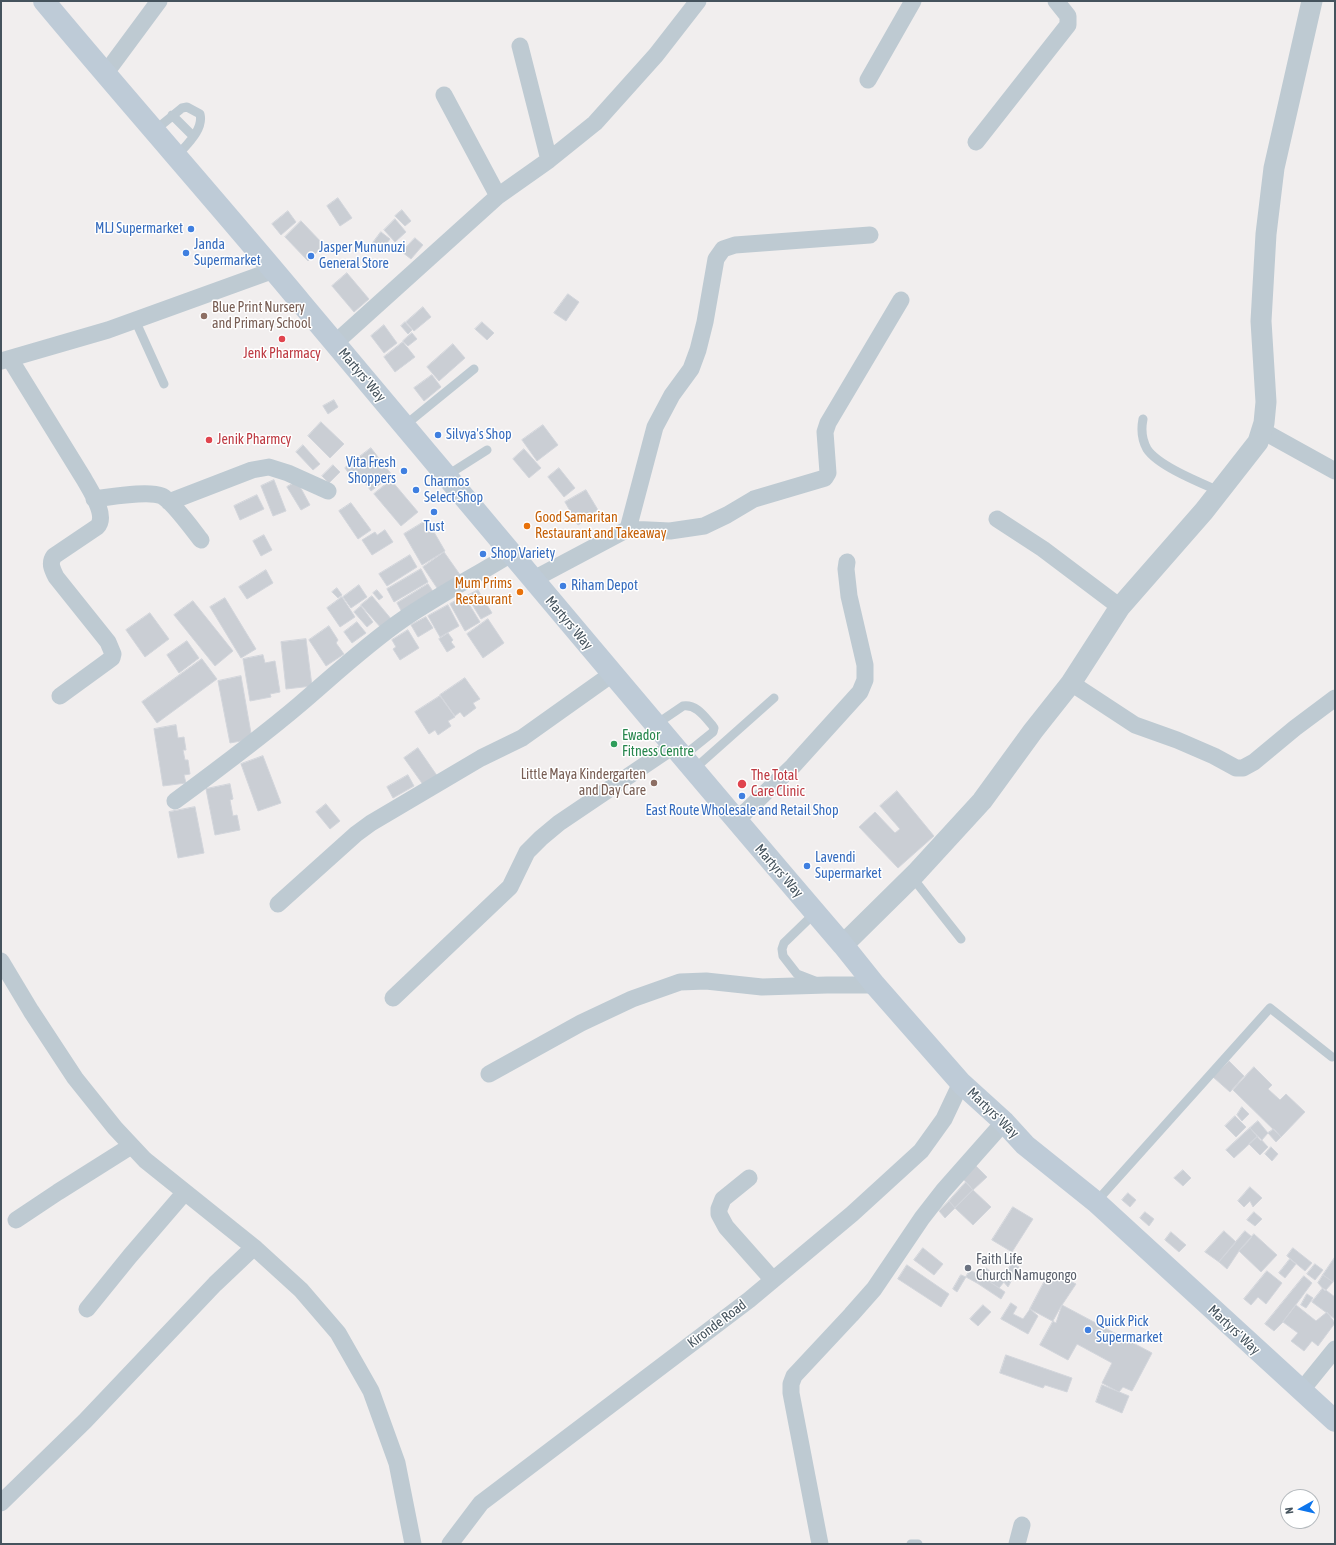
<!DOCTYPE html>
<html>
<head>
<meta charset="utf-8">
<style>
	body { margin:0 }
	#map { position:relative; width:1336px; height:1545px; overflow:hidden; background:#f1eeee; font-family:"Asap Condensed",sans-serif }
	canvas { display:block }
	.frame { position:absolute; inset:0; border:2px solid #45535d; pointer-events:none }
	.north { position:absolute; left:1280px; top:1489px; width:40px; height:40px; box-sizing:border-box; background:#fff; border:1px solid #b5babe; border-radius:50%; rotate:262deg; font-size:11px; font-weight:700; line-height:16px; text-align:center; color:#45535d }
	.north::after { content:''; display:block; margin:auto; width:14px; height:18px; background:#0d75ec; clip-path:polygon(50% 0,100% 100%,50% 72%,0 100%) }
</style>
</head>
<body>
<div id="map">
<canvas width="1336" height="1545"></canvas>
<div class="frame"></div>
<div class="north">N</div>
</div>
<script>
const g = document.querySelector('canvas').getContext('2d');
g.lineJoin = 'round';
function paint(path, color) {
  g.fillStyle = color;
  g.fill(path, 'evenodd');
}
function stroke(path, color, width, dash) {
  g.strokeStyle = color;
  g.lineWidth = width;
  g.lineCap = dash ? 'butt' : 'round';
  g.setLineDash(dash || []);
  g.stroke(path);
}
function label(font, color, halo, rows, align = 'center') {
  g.font = font + ' "Asap Condensed",sans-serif';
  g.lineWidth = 3;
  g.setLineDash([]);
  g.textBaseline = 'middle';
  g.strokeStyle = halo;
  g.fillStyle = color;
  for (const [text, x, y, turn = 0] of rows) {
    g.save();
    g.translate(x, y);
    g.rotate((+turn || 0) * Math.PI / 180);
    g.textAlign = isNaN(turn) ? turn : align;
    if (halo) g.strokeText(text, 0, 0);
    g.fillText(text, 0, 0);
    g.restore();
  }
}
const building = new Path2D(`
	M 338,198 L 352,218 L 340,226 L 327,206 Z
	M 402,210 L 411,221 L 405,226 L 395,216 Z
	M 288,211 L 296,222 L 281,235 L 272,224 Z
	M 395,219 L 406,232 L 395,242 L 384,230 Z
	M 301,221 L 324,245 L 308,261 L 285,237 Z
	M 381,232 L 390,239 L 381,251 L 372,244 Z
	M 415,238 L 423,245 L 411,259 L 402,252 Z
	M 347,273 L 369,299 L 354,312 L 332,286 Z
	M 568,294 L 579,302 L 566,321 L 554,313 Z
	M 423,307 L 431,317 L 414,331 L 406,322 Z
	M 405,322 L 412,330 L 408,334 L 401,326 Z
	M 482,322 L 494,333 L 487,340 L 475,329 Z
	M 384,325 L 397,343 L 384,353 L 371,336 Z
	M 412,333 L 417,339 L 408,346 L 403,341 Z
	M 403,342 L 415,357 L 395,372 L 384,357 Z
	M 453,344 L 465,358 L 439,381 L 427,367 Z
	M 432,375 L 441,387 L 424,401 L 414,388 Z
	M 334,400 L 338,407 L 328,414 L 323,406 Z
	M 321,422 L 344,444 L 330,458 L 308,436 Z
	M 543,425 L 558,445 L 537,461 L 522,440 Z
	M 303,445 L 320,464 L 313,470 L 296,452 Z
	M 371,448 L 392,475 L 371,491 L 358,473 L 352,478 L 345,468 Z
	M 524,449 L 541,468 L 529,478 L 513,459 Z
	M 333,465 L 340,472 L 329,483 L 322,476 Z
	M 559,468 L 575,488 L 564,497 L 548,477 Z
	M 274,480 L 286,511 L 273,516 L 261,486 Z
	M 391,480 L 418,512 L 401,526 L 374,494 Z
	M 297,481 L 310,505 L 301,510 L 287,487 Z
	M 586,490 L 598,510 L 588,516 L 590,518 L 578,525 L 565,502 Z
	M 257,495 L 264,509 L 240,520 L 234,506 Z
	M 351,503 L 371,530 L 358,539 L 339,511 Z
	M 427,520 L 445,551 L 422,565 L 404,534 Z
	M 385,530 L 393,542 L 372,555 L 362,540 L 375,532 L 377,535 Z
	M 264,535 L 272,550 L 261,556 L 253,541 Z
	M 444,552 L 463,579 L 441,594 L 423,567 Z
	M 410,555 L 417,567 L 387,586 L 379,574 Z
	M 421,569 L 428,582 L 394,602 L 387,589 Z
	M 266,570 L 273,583 L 247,599 L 239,587 Z
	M 428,584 L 436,596 L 404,616 L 397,603 Z
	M 359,585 L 367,597 L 351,608 L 343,597 Z
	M 337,588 L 342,595 L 338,598 L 332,592 Z
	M 377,590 L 383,597 L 379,600 L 373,593 Z
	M 478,590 L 492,613 L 481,619 L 467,596 Z
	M 372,596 L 392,620 L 382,629 L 361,605 Z
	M 464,596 L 480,622 L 465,631 L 450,604 Z
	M 342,597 L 355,617 L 340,627 L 327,608 Z
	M 225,598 L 256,649 L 241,658 L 210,607 Z
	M 193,601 L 233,651 L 215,666 L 174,615 Z
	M 448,605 L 459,626 L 440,637 L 428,616 Z
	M 361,606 L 373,622 L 367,627 L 354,612 Z
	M 150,613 L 169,639 L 145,657 L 126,630 Z
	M 426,617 L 433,628 L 418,637 L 411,625 Z
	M 488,619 L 504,643 L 483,658 L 467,634 Z
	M 357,622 L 366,633 L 352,643 L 344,632 Z
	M 329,626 L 338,640 L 336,643 L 344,654 L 326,666 L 309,640 Z
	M 408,630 L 419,648 L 400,660 L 393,649 L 396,647 L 392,640 Z
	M 448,633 L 453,640 L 451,642 L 455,647 L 447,652 L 439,639 Z
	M 306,639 L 312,686 L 286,689 L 281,642 Z
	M 187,641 L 199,658 L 179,673 L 167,655 Z
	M 263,655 L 265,663 L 275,661 L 280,692 L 270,694 L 271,697 L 250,701 L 243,659 Z
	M 202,659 L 217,679 L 157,723 L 142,702 Z
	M 241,676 L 252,739 L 230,743 L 218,681 Z
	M 465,678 L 480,699 L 473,703 L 476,708 L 464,717 L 460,712 L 455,716 L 440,695 Z
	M 440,696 L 455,717 L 448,721 L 451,726 L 438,735 L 435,730 L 429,734 L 415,712 Z
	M 176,725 L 178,738 L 184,737 L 186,750 L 183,750 L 185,760 L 188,760 L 190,774 L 184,775 L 186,783 L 163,786 L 154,729 Z
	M 418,748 L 438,777 L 424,786 L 404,758 Z
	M 263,756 L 281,803 L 258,811 L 241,764 Z
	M 408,775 L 414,786 L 393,798 L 387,787 Z
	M 230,784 L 233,799 L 230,800 L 233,816 L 237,815 L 240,830 L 215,835 L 206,789 Z
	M 897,791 L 934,836 L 898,868 L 859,827 L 875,812 L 895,833 L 900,829 L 880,806 Z
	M 326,804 L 340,821 L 330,829 L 316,812 Z
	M 195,807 L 204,853 L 178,858 L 169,812 Z
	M 1229,1061 L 1244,1076 L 1230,1092 L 1213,1077 Z
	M 1254,1067 L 1272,1085 L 1268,1089 L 1280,1100 L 1286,1094 L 1305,1112 L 1281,1137 L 1233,1090 Z
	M 1242,1107 L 1249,1114 L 1242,1121 L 1237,1115 Z
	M 1235,1116 L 1246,1127 L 1236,1137 L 1225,1126 Z
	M 1258,1121 L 1268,1133 L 1261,1141 L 1250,1128 Z
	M 1250,1128 L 1258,1136 L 1234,1158 L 1226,1150 Z
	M 1274,1129 L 1281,1137 L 1276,1142 L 1268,1133 Z
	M 1258,1136 L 1268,1147 L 1260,1155 L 1249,1144 Z
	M 1271,1147 L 1278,1154 L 1272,1161 L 1265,1154 Z
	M 976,1166 L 987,1177 L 973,1190 L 963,1179 Z
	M 1183,1170 L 1191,1178 L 1183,1186 L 1174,1178 Z
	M 966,1182 L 973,1190 L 955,1208 L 949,1201 Z
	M 1250,1187 L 1262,1198 L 1253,1207 L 1250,1201 L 1244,1207 L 1238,1201 Z
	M 973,1190 L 991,1207 L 973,1225 L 955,1208 Z
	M 1128,1193 L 1136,1200 L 1130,1207 L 1122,1200 Z
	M 949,1201 L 955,1208 L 945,1218 L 939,1211 Z
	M 1013,1207 L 1033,1219 L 1012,1252 L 992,1240 Z
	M 1145,1212 L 1154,1219 L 1149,1226 L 1140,1218 Z
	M 1254,1212 L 1262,1219 L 1255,1226 L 1247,1220 Z
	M 1224,1231 L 1236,1242 L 1219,1262 L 1205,1252 Z
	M 1245,1231 L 1252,1237 L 1239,1251 L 1227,1269 L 1219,1262 Z
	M 1171,1232 L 1186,1245 L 1179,1252 L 1165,1240 Z
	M 1254,1234 L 1277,1255 L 1261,1272 L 1239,1251 Z
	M 923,1248 L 943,1264 L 934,1275 L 914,1260 Z
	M 1293,1248 L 1312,1263 L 1305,1271 L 1287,1256 Z
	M 1335,1257 L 1335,1278 L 1333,1282 L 1323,1275 Z
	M 1290,1259 L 1296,1264 L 1285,1278 L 1279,1273 Z
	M 1012,1263 L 1019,1267 L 1008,1287 L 1002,1280 Z
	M 1315,1264 L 1323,1270 L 1315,1280 L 1307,1274 Z
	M 907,1265 L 949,1294 L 941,1307 L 898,1279 Z
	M 986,1268 L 1004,1282 L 999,1288 L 981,1276 Z
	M 970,1270 L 981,1276 L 977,1283 L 966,1277 Z
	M 1050,1271 L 1076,1284 L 1062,1305 L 1056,1323 L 1030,1309 Z
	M 1267,1271 L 1282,1283 L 1266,1304 L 1258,1297 L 1251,1305 L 1244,1299 Z
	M 961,1275 L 966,1277 L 957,1292 L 953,1289 Z
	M 1323,1275 L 1333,1282 L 1325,1291 L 1318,1283 Z
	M 981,1276 L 1005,1292 L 1001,1299 L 977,1283 Z
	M 1304,1276 L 1312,1283 L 1283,1322 L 1274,1331 L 1265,1324 Z
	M 1323,1288 L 1335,1297 L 1335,1319 L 1312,1302 Z
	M 1307,1294 L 1313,1298 L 1306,1308 L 1301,1305 Z
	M 1011,1303 L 1017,1307 L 1013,1314 L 1023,1319 L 1030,1309 L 1038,1316 L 1028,1334 L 1001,1319 Z
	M 983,1305 L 991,1312 L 978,1326 L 970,1319 Z
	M 1062,1305 L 1152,1353 L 1132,1391 L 1123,1387 L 1119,1392 L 1102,1383 L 1112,1363 L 1077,1344 L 1068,1360 L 1040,1345 Z
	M 1296,1305 L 1316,1321 L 1327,1312 L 1335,1323 L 1318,1346 L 1312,1341 L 1304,1351 L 1291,1341 L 1298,1333 L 1283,1322 Z
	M 1006,1355 L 1072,1378 L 1067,1392 L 1045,1385 L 1043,1388 L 1000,1373 Z
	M 1102,1385 L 1129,1396 L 1122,1413 L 1096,1402 Z`);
paint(building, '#caced4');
stroke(building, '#d2d5db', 1);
stroke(new Path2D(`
	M 172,115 L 193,136
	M 154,131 L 182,108 L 187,107 L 200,114 C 204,130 186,145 177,156
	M 135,320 L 164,384
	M 1143,419 C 1141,429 1142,440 1147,449 C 1158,466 1201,483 1219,491
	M 404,426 L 474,369
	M 446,476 L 487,450
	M 655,725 L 683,706 C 696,704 704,716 712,725 L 714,728 L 713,732 L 682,757
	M 693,770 L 774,698
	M 912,877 L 961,939
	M 815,981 L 797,974 L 783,956 L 782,949 L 784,943 L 815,913
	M 1096,1202 L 1270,1008 L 1332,1057
	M 911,1544 L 918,1544`), '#becad2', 9);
stroke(new Path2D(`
	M 520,46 L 549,160
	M 105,74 L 159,1
	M 868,80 L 913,1
	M 444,95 L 498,196
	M 976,142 L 1068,25 L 1068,16 L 1056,1
	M 335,343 L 498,196 L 549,160 L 595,123 L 656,55 L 698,1
	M 10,359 L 84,479 C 90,490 108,516 97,527 L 54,556 C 49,563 52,569 56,577 L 108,642 L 113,654 L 112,658 L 108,661 L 60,696
	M 1,361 L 108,330 L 274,270
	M 1261,430 L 1335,471
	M 94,499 C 111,497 148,490 162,496 C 173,502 193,530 201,540
	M 169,502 L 252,470 L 269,467 L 288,473 L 328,491
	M 997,519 L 1043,549 L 1120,607
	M 628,529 L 670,531 L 704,526 L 727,515 L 754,499 L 825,478 L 828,473 L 825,432 L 828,423 L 901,300
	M 532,580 L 628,529 L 655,427 L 672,395 L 691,369 L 698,350 L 705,322 L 716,259 L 723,249 L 735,245 L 870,235
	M 1071,683 L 1135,725 L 1177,740 L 1214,756 L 1236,768 L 1243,768 L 1254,762 L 1295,728 L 1335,698
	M 175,801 C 217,770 259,739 299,705 C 333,676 366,645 402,620 C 437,596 475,576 511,554
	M 736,821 L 793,766 L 860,692 L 865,680 L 865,665 L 849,596 L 846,569 L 847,562
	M 278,904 L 356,834 L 371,823 L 481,758 L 522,738 L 612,674
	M 1,961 L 31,1011 L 75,1078 L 115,1128 L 145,1160 L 256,1249 L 301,1290 L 338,1333 L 371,1391 L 397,1463 L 413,1544
	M 393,998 L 510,887 L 527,852 L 541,838 L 559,823 L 673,746
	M 489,1074 L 581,1023 L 632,999 L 680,982 L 706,981 L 762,987 L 827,985 L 875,985
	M 749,1178 L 723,1199 L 719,1209 L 719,1214 L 726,1227 L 773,1280
	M 16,1220 L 58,1192 L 131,1146
	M 87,1309 L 130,1256 L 185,1192
	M 1301,1391 L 1335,1349
	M 1,1503 L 85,1421 L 215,1284 L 254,1247
	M 450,1544 L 481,1503 L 749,1300 L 852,1214 L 921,1151 L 944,1119 L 961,1083
	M 820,1544 L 791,1393 L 791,1384 L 794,1376 L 851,1315 L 874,1289 L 922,1218 L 943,1191 L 1004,1122
	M 1017,1544 L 1022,1525`), '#becad2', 17);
stroke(new Path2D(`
	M 843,945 L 916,873 L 982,801 L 1033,731 L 1071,683 L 1120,607 L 1204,511 L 1258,442 L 1264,423 L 1266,402 L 1261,321 L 1266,234 L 1274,168 L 1312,1`), '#becad2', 21);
stroke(new Path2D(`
	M 44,1 C 129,103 217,202 302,304 C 482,518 661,733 843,945 L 875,985 L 961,1083 L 1004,1122 L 1025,1145 L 1096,1202 L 1335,1421`), '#becbd7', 22);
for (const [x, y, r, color] of [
	[191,229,4,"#3f7fe0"],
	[186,253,4,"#3f7fe0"],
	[311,256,4,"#3f7fe0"],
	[204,316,4,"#8d6e63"],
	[282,339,4,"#e0444e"],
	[438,435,4,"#3f7fe0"],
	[209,440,4,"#e0444e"],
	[404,471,4,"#3f7fe0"],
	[416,490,4,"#3f7fe0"],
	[434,512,4,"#3f7fe0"],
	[527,526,4,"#e8710a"],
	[483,554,4,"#3f7fe0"],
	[563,586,4,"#3f7fe0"],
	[520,592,4,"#e8710a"],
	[614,744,4,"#2e9e5b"],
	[654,783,4,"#8d6e63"],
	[742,784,5,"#e0444e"],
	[742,796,4,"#3f7fe0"],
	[807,866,4,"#3f7fe0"],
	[968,1268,4,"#6b7280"],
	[1088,1330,4,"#3f7fe0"]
]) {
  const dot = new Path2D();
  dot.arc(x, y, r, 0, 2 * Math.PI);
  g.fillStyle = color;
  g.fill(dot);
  stroke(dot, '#fff', 1.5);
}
label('14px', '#366cbe', '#fff', [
	["MLJ Supermarket",183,229,"right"],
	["Janda",194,245],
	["Supermarket",194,261],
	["Jasper Mununuzi",319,248],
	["General Store",319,264],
	["Silvya's Shop",446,435],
	["Vita Fresh",396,463,"right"],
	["Shoppers",396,479,"right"],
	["Charmos",424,482],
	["Select Shop",424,498],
	["Tust",434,527,"center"],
	["Shop Variety",491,554],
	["Riham Depot",571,586],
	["East Route Wholesale and Retail Shop",742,811,"center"],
	["Lavendi",815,858],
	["Supermarket",815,874],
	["Quick Pick",1096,1322],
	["Supermarket",1096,1338]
], 'left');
label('14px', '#785e54', '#fff', [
	["Blue Print Nursery",212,308],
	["and Primary School",212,324],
	["Little Maya Kindergarten",646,775,"right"],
	["and Day Care",646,791,"right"]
], 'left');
label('14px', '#be3a42', '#fff', [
	["Jenk Pharmacy",282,354,"center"],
	["Jenik Pharmcy",217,440],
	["The Total",751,776],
	["Care Clinic",751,792]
], 'left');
label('14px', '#45535d', '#fff', [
	["Martyrs' Way",362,375,50],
	["Martyrs' Way",569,623,50],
	["Martyrs' Way",779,871,49],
	["Martyrs' Way",993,1113,44],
	["Kironde Road",717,1324,-37],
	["Martyrs' Way",1234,1330,43]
]);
label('14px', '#c56008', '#fff', [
	["Good Samaritan",535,518],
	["Restaurant and Takeaway",535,534],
	["Mum Prims",512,584,"right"],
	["Restaurant",512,600,"right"]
], 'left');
label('14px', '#27864d', '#fff', [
	["Ewador",622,736],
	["Fitness Centre",622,752]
], 'left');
label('14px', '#5b616d', '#fff', [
	["Faith Life",976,1260],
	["Church Namugongo",976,1276]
], 'left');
</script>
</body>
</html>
